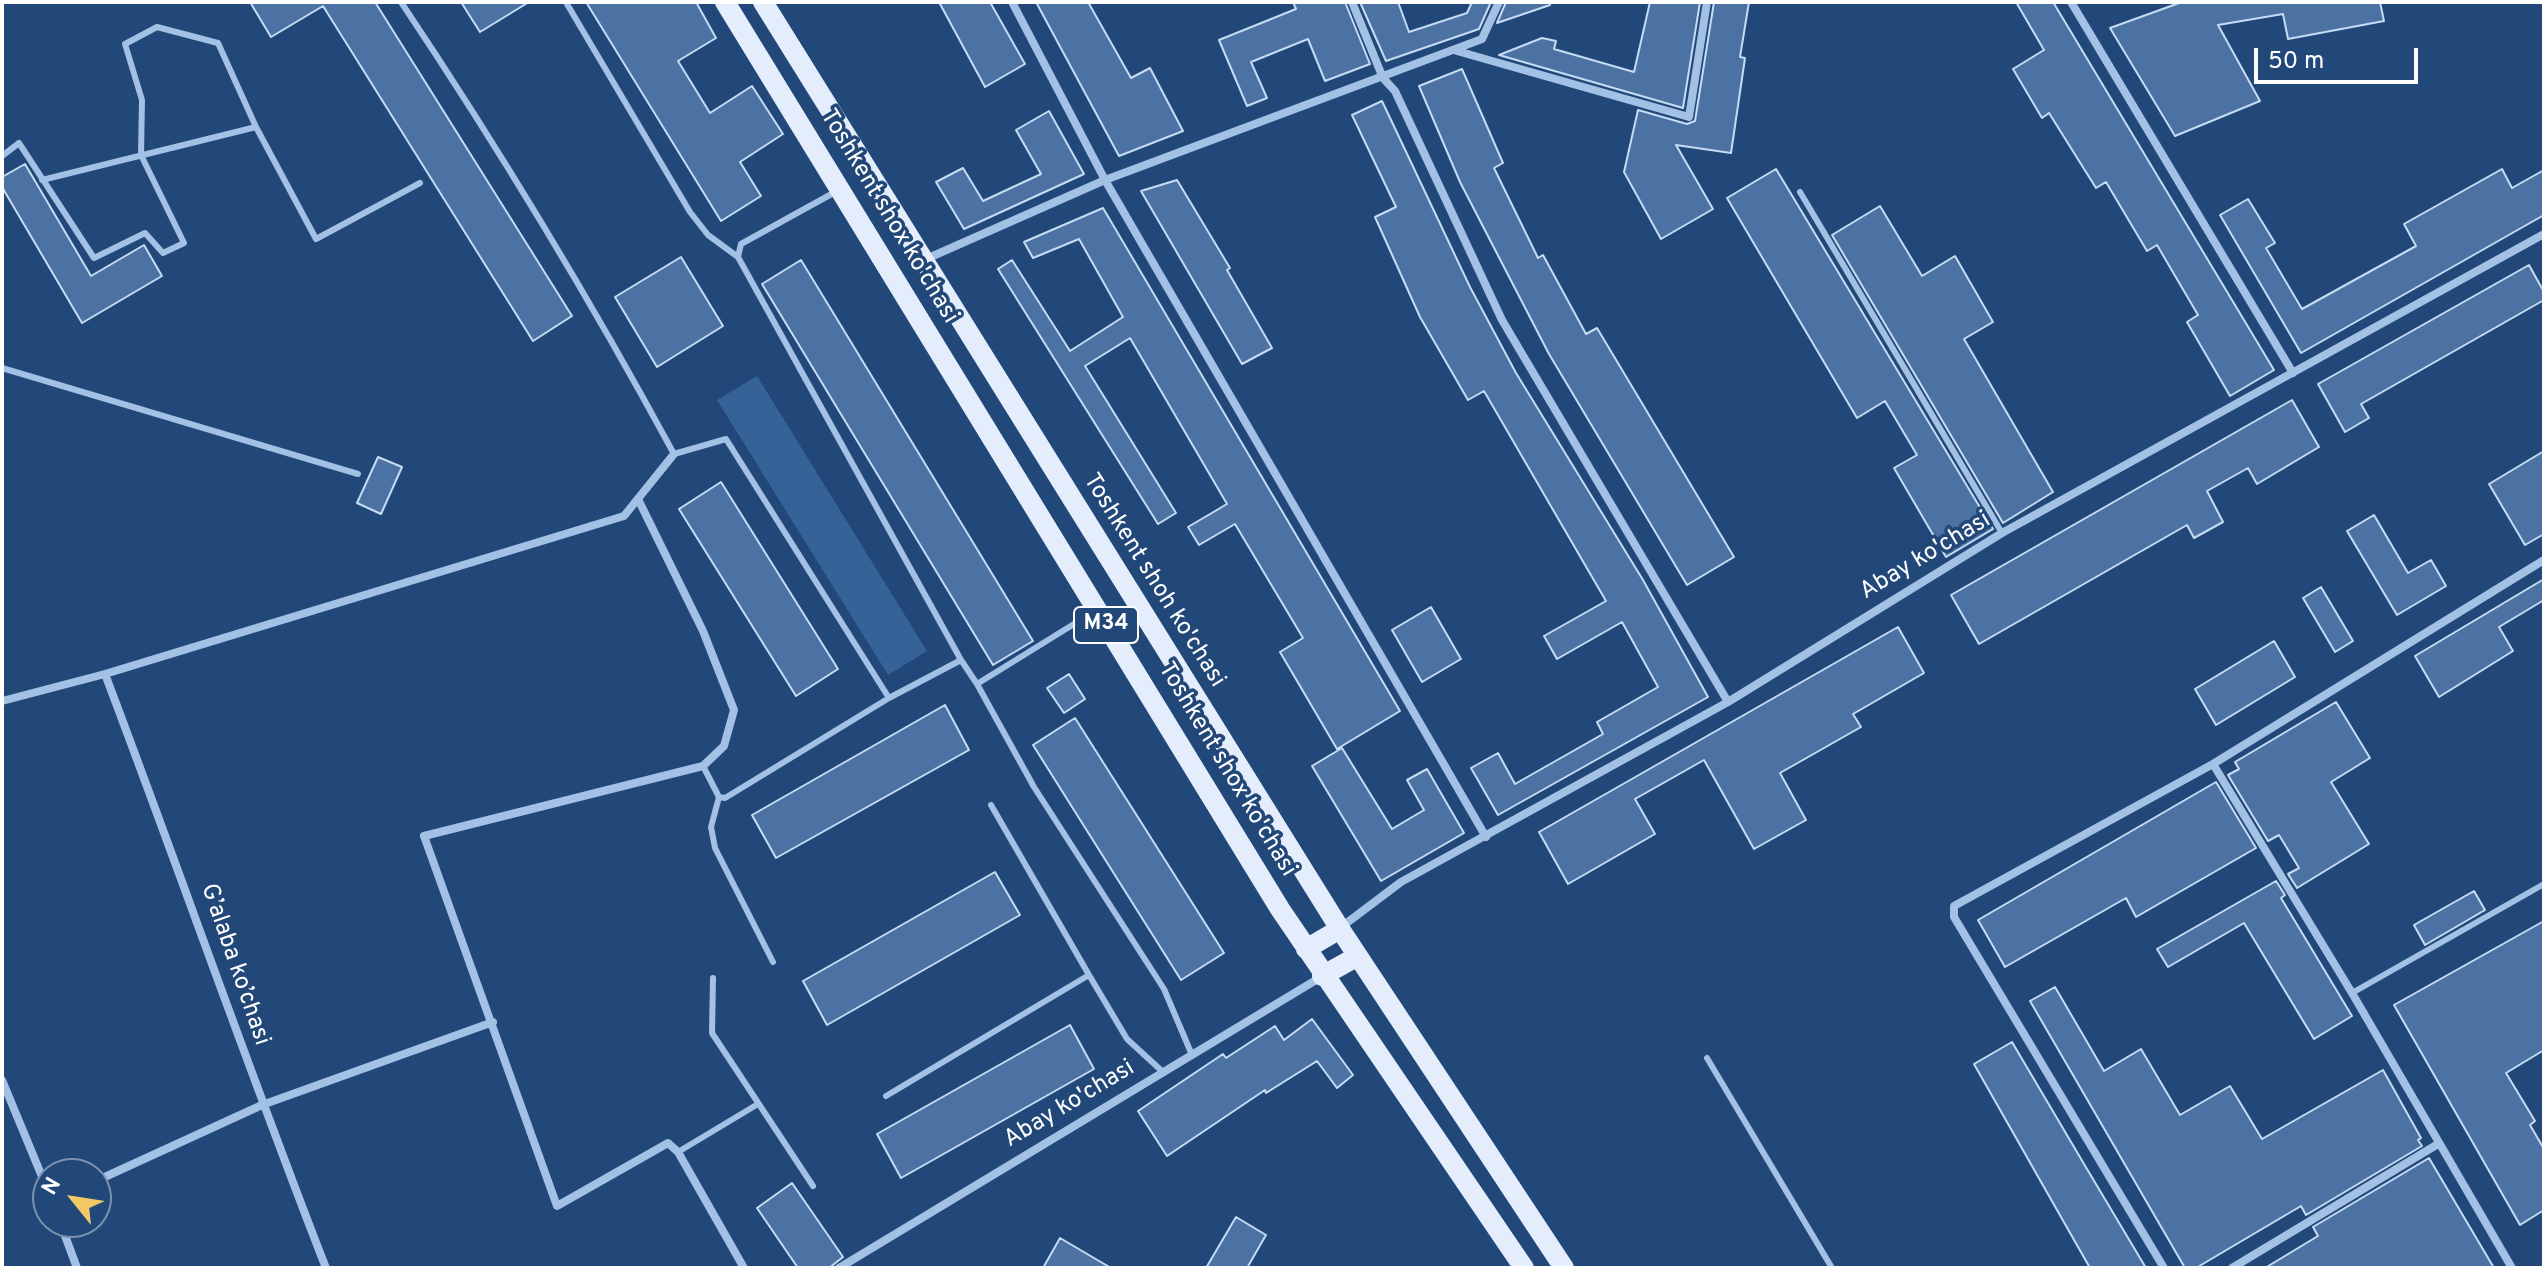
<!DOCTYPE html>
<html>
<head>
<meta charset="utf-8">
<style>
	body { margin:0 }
	#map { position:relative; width:2546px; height:1270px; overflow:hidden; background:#224879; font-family:Overpass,sans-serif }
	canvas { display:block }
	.frame { position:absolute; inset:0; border:4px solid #fff; pointer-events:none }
	.north { position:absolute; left:32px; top:1158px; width:80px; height:80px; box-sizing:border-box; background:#224879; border:2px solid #7a91af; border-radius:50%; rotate:300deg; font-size:22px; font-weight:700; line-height:32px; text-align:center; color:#fff }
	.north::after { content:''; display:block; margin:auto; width:28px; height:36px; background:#f0c866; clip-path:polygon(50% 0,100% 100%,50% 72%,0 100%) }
	.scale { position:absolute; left:2254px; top:48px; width:164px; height:36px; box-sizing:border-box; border:4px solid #fff; border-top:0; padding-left:10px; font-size:24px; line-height:28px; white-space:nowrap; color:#fff; -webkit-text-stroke:6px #224879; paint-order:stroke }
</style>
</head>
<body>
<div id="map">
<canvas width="2546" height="1270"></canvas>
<div class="frame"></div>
<div class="north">N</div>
<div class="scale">50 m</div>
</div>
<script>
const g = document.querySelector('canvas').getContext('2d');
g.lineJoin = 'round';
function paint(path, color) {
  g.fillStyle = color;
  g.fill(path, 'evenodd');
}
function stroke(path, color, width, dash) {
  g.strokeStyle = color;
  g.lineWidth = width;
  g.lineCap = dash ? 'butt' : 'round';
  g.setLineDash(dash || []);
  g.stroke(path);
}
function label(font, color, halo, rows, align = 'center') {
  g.font = font + ' Overpass,sans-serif';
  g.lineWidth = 7;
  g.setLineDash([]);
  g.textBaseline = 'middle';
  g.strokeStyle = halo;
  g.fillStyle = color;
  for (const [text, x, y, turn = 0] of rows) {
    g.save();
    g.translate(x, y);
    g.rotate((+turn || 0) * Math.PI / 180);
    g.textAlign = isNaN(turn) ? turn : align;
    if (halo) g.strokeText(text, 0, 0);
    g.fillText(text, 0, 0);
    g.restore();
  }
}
paint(new Path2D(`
	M 757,376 L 927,651 L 888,675 L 717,400 Z`), '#356297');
const building = new Path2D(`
	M 250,2 L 375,2 L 572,316 L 533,341 L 323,6 L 271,37 Z
	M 461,2 L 529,2 L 480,32 Z
	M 586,2 L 696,2 L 716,38 L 678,61 L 710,113 L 752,86 L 783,134 L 740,162 L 761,196 L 721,221 Z
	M 939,2 L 990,2 L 1025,64 L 985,87 Z
	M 1036,2 L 1088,2 L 1131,78 L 1150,68 L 1183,131 L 1119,156 Z
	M 1293,2 L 1345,2 L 1370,64 L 1325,81 L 1308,39 L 1251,62 L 1267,98 L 1247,106 L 1219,40 L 1296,9 Z
	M 1360,2 L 1398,2 L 1409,32 L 1467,13 L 1472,2 L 1491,2 L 1479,29 L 1386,61 Z
	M 1506,2 L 1549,2 L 1550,5 L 1497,23 Z
	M 1650,2 L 1700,2 L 1683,108 L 1499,55 L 1542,38 L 1556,41 L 1554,49 L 1634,72 Z
	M 1714,2 L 1749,2 L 1740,57 L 1745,58 L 1731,153 L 1676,145 L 1713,209 L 1661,239 L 1624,172 L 1638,110 L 1687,124 L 1695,121 Z
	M 2016,2 L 2053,2 L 2274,370 L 2230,396 L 2187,322 L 2198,315 L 2157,245 L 2147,251 L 2106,182 L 2096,188 L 2049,113 L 2042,118 L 2013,69 L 2044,50 Z
	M 2182,2 L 2380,2 L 2384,21 L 2288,39 L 2283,14 L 2218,25 L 2260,101 L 2175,136 L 2110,28 Z
	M 1462,69 L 1503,163 L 1494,168 L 1538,258 L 1543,255 L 1586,334 L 1597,328 L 1734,557 L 1687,585 L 1549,354 L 1460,182 L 1419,86 Z
	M 1382,101 L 1470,287 L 1516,373 L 1643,580 L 1708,697 L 1498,815 L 1471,768 L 1498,753 L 1515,784 L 1603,734 L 1597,722 L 1658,687 L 1622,622 L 1557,659 L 1544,636 L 1606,601 L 1484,391 L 1468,400 L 1420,317 L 1375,217 L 1396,207 L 1352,115 Z
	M 1049,111 L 1084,174 L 964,229 L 936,182 L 963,168 L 983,201 L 1041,174 L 1016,130 Z
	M 25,164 L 91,276 L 144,245 L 162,276 L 82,323 L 2,187 L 2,177 Z
	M 1776,169 L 1993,529 L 1946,557 L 1894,468 L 1917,455 L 1885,401 L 1857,418 L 1727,198 Z
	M 2502,169 L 2512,188 L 2544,170 L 2544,215 L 2301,353 L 2220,215 L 2248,199 L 2275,243 L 2266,248 L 2302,309 L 2416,246 L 2404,224 Z
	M 1177,180 L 1230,268 L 1227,270 L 1272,348 L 1242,364 L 1141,191 Z
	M 1880,206 L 1922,276 L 1955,256 L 1993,322 L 1964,339 L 2053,492 L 2003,523 L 1832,235 Z
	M 1103,208 L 1400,711 L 1337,749 L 1280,652 L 1303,638 L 1235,524 L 1199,545 L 1188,527 L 1227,504 L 1130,338 L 1085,366 L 1176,513 L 1158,524 L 998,269 L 1012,260 L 1070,351 L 1123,317 L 1079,239 L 1033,258 L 1024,242 Z
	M 681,257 L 723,326 L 657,367 L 615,297 Z
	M 801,260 L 1033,641 L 993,665 L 762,284 Z
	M 2529,265 L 2544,292 L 2544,300 L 2361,404 L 2369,418 L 2345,432 L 2318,384 Z
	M 2292,400 L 2319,447 L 2257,484 L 2248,468 L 2207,491 L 2223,522 L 2194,538 L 2187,525 L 1979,644 L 1951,595 Z
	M 2544,451 L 2544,534 L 2525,545 L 2489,484 Z
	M 378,457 L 402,467 L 381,514 L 357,503 Z
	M 721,482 L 838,669 L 796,696 L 679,509 Z
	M 2374,515 L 2408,573 L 2431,560 L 2446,586 L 2397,615 L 2347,531 Z
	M 2544,579 L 2544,600 L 2499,627 L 2513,651 L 2439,697 L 2415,656 Z
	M 2321,587 L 2353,641 L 2335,652 L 2303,598 Z
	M 1431,607 L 1461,659 L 1422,682 L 1392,630 Z
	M 1898,627 L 1924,673 L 1853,714 L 1861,727 L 1780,773 L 1806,820 L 1754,849 L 1704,760 L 1635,799 L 1655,834 L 1568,884 L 1539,832 Z
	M 2274,641 L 2295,677 L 2216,725 L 2195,689 Z
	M 1069,674 L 1085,699 L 1064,713 L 1047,688 Z
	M 2336,702 L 2370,758 L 2331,782 L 2369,844 L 2297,888 L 2288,874 L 2299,868 L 2279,835 L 2268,841 L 2228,775 L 2239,769 L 2235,762 Z
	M 945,705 L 969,750 L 776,858 L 752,815 Z
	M 1075,718 L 1224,953 L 1181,980 L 1033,745 Z
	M 1342,748 L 1392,829 L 1424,810 L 1407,780 L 1427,769 L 1464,833 L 1381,881 L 1312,766 Z
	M 2216,782 L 2256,848 L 2136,917 L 2126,898 L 2005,967 L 1978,920 Z
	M 995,872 L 1020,915 L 827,1025 L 803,981 Z
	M 2276,881 L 2285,895 L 2281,898 L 2352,1016 L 2314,1039 L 2244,923 L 2168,967 L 2157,949 Z
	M 2474,891 L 2485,910 L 2425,945 L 2414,925 Z
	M 2544,921 L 2544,1050 L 2506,1073 L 2535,1121 L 2530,1125 L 2544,1149 L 2544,1210 L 2520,1225 L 2394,1005 Z
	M 2055,987 L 2104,1071 L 2141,1049 L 2180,1115 L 2230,1086 L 2262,1139 L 2383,1070 L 2421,1138 L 2418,1140 L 2422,1146 L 2306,1215 L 2301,1206 L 2196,1268 L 2185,1268 L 2030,1001 Z
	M 1312,1019 L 1353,1075 L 1337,1088 L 1317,1061 L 1266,1093 L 1265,1090 L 1167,1156 L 1138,1111 L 1223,1054 L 1226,1058 L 1275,1026 L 1284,1040 Z
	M 1070,1025 L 1094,1069 L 901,1178 L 877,1134 Z
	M 2012,1042 L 2087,1169 L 2146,1268 L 2090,1268 L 1974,1064 Z
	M 2429,1158 L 2494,1268 L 2265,1268 L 2318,1236 L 2313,1227 Z
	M 792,1183 L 843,1257 L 829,1268 L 798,1268 L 757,1208 Z
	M 1236,1217 L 1266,1235 L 1247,1268 L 1206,1268 Z
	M 1060,1238 L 1111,1268 L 1043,1268 Z`);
paint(building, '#4b72a3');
stroke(building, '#c6dbf4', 2);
stroke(new Path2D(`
	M 401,2 C 500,150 589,297 674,454 L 726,439 L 889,698
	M 567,4 L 690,212 L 708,235 L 738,257
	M 2,156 L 19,143 L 94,258 L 145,233 L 163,253 L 184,243 L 141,155 L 142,100 L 125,44 L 157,27 L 218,43 L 256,127
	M 42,180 L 256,127 L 316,239 L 420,183
	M 837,191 L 741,244 L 738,257 L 961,660
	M 1800,192 L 2002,533
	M 2,368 L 358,474
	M 1095,611 L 977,684 L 1034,787 L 1164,989 L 1192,1055
	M 703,766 L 719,797 L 725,798 L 889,698 L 961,660 L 977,684
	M 719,797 L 711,827 L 715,848 L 773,962
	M 991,805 L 1089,975
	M 713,978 L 712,1033 L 813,1186
	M 2352,993 L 2544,884
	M 1707,1058 L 1832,1268
	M 886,1096 L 1089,975 L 1127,1039 L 1163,1072
	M 678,1152 L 758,1104`), '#a3c1e5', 6);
stroke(new Path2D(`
	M 1012,2 L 1105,180 L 1486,837
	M 1352,2 L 1383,78 L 1395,91 L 1502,320 L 1728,702
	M 2071,2 L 2293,373
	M 1457,51 L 1689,117 L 1707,2
	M 926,259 L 1105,180 L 1482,39 L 1499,2
	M 638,499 L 703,631 L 734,710 L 724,746 L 703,766 L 424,836 L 557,1206 L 668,1143 L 678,1152 L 744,1268
	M 105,674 C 180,872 249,1071 326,1268
	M 2,701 L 105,674 L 624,516 L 674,454
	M 2213,764 L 2352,993 L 2512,1268
	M 1340,928 L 1401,882 L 1728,702 L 2002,533 L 2544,234
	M 2,1080 L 48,1191
	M 96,1181 L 262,1105 L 493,1022
	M 60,1222 L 77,1268
	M 839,1268 L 1321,977
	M 2164,1268 L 1954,917 L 1954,906 L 2213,764 L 2544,560
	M 2232,1268 L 2438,1144`), '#a3c1e5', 8);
stroke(new Path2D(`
	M 725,2 L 1280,909 L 1524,1268
	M 763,2 L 1340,929 L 1564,1268
	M 1306,949 L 1340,929
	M 1322,976 L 1358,956`), '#e4edfc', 20);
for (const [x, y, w] of [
	[1106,625,64]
]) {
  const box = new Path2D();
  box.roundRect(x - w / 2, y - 18, w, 36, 6);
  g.fillStyle = '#224879';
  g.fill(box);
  stroke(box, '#fff', 2);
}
label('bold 22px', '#fff', null, [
	["M34",1106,625]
]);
label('24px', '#fff', '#224879', [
	["Toshkent shox ko'chasi",888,217,59],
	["Abay ko'chasi",1926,557,-31],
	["Toshkent shoh ko'chasi",1153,581,58],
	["Toshkent shox ko'chasi",1226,770,59],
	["G’alaba ko’chasi",234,965,71],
	["Abay ko'chasi",1070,1105,-31]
]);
</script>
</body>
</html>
